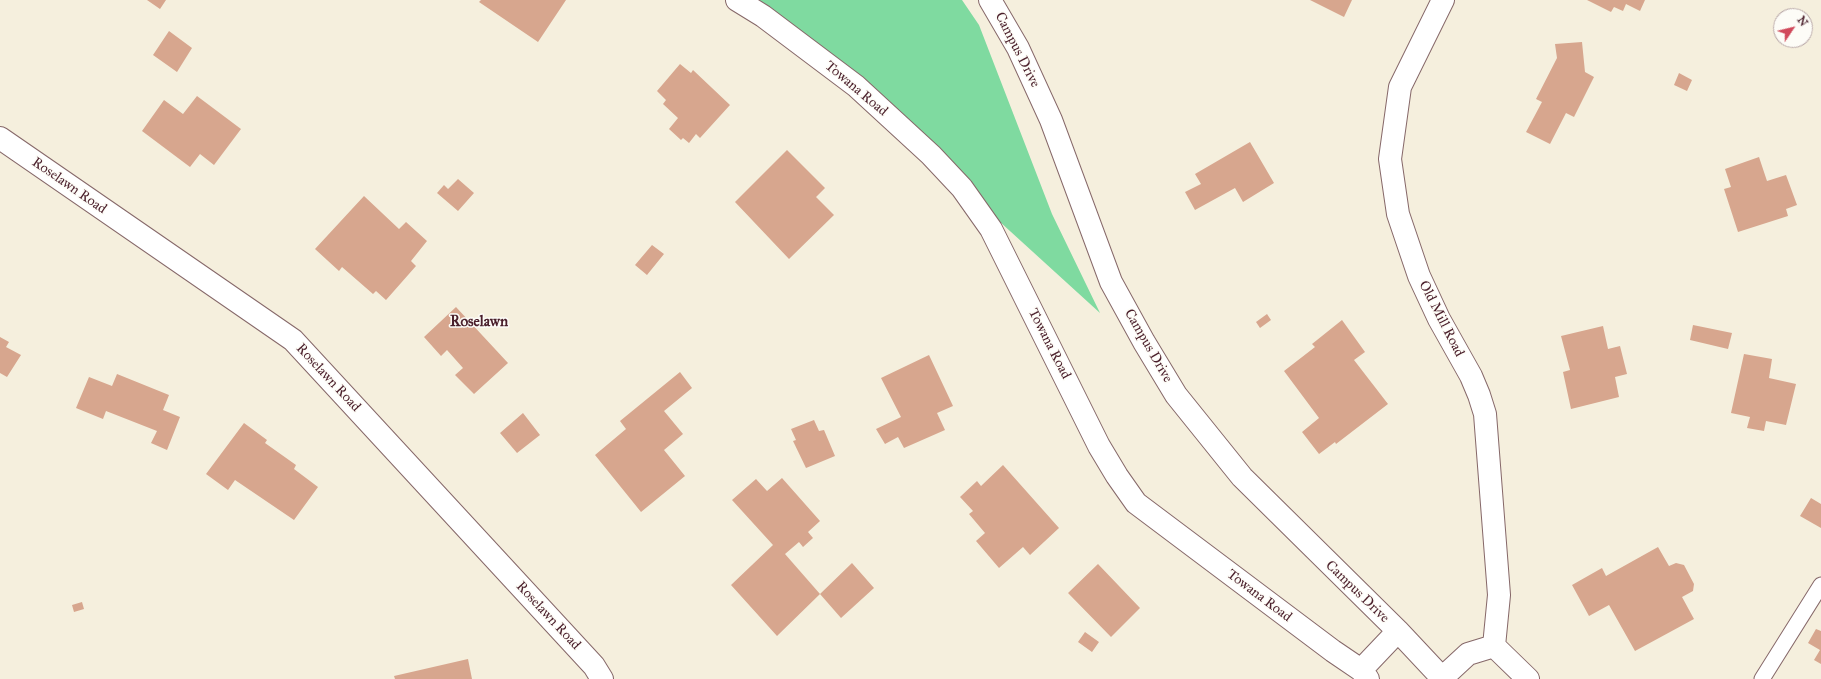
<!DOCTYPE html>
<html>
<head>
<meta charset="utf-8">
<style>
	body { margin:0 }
	#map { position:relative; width:1821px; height:679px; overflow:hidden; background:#f5efdd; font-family:"IM FELL Great Primer",serif }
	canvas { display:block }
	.north { position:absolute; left:1773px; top:8px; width:40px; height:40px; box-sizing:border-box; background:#fdfcf7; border:1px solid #b5a4a5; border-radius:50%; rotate:55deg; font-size:11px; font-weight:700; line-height:16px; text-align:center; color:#4a1f2b }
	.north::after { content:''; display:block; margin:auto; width:14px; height:18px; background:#d1495b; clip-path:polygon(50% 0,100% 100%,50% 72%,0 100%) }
</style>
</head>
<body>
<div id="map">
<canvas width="1821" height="679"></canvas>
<div class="north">N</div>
</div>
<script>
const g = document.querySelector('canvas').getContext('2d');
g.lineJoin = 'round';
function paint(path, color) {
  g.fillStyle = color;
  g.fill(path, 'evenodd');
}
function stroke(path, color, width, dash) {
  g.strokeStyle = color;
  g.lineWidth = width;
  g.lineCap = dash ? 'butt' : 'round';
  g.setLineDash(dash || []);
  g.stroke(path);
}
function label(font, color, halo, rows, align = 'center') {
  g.font = font + ' "IM FELL Great Primer",serif';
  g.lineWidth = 3;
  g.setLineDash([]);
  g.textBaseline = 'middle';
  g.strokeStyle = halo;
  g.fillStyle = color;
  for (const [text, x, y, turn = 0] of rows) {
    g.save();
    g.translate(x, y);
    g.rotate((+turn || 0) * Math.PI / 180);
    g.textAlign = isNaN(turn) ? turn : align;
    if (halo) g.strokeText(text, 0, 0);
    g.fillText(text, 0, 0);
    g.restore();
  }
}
paint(new Path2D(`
	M 750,0 L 962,0 L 979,25 L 1052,214 L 1100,313 L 776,18 Z`), '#7fdaa0');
paint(new Path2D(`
	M 147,0 L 166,0 L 160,9 Z
	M 481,0 L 566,0 L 538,42 L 479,2 Z
	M 1310,0 L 1352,0 L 1344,17 Z
	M 1587,0 L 1645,0 L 1640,11 L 1626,4 L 1623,11 L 1614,7 L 1611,12 Z
	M 169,31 L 192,48 L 177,72 L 153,55 Z
	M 1582,42 L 1585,72 L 1594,77 L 1574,117 L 1566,113 L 1550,144 L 1526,132 L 1542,102 L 1536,99 L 1557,58 L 1555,44 Z
	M 680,64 L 691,73 L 693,70 L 730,105 L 700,138 L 696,134 L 689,143 L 683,138 L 681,140 L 669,129 L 678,118 L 663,104 L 666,100 L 657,91 Z
	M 1679,73 L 1692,80 L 1687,91 L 1674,85 Z
	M 197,96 L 241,129 L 214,165 L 200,154 L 190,167 L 142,131 L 164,100 L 183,114 Z
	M 1250,142 L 1274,183 L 1243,202 L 1235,188 L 1195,210 L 1185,192 L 1201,184 L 1195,174 Z
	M 787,150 L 825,188 L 816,197 L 834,215 L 789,259 L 735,202 Z
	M 1759,157 L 1767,181 L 1786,175 L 1797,205 L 1786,209 L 1788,216 L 1738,232 L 1724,189 L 1731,187 L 1725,169 Z
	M 458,179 L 474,193 L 458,211 L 437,193 L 444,185 L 448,189 Z
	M 364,196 L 399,229 L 406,222 L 427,241 L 411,261 L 416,266 L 386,300 L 376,291 L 373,294 L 342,267 L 339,271 L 315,249 Z
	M 652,245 L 664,254 L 647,275 L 635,265 Z
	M 456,307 L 508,363 L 474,394 L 455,375 L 463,368 L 447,350 L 441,356 L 424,337 Z
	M 1267,314 L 1271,320 L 1260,328 L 1256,322 Z
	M 1342,320 L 1365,352 L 1354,360 L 1388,404 L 1336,444 L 1335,442 L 1319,454 L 1302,432 L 1319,418 L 1284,371 L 1315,347 L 1312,344 Z
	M 1693,325 L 1732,333 L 1728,349 L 1690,340 Z
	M 1603,326 L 1608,349 L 1620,346 L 1627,374 L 1615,377 L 1619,397 L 1571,409 L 1563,372 L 1570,370 L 1561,336 Z
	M 0,337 L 9,342 L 6,347 L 21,355 L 7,377 L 0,373 Z
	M 1744,354 L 1772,359 L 1769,378 L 1796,384 L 1786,425 L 1766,421 L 1764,431 L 1747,428 L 1750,417 L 1731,413 Z
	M 929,355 L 953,406 L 937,413 L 945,430 L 904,448 L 898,437 L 885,444 L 876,429 L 901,417 L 881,378 Z
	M 680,372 L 692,388 L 664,411 L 683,434 L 664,450 L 685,476 L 641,512 L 595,455 L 626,429 L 620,421 Z
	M 117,374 L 169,395 L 163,410 L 180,417 L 167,450 L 151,443 L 157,431 L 106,411 L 103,419 L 76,408 L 89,377 L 112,386 Z
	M 523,413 L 540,435 L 517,453 L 500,433 Z
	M 814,420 L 819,431 L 824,430 L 835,456 L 806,468 L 793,441 L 796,440 L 791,429 Z
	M 244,423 L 267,440 L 265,443 L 296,465 L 294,469 L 318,487 L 294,520 L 235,480 L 228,490 L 206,474 Z
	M 1003,465 L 1059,528 L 1030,555 L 1023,547 L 999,568 L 976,541 L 985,533 L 969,514 L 973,511 L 960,497 L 977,481 L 981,486 Z
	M 782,478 L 820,521 L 808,532 L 813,538 L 803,547 L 799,542 L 785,554 L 820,594 L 777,636 L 731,585 L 773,545 L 732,500 L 756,479 L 767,491 Z
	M 1811,498 L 1821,504 L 1821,528 L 1800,516 Z
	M 1658,547 L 1669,566 L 1676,563 L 1684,565 L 1694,584 L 1693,591 L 1682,597 L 1694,619 L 1635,651 L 1609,605 L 1589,616 L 1572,585 L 1602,568 L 1606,576 Z
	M 852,563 L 874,588 L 841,618 L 820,594 Z
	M 1098,564 L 1140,608 L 1111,637 L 1068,593 Z
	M 82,602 L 84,609 L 74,612 L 72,605 Z
	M 1816,629 L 1821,631 L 1821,664 L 1814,660 L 1820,650 L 1808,643 Z
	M 1085,632 L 1099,642 L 1092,652 L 1078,642 Z
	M 468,659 L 472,679 L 395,679 L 394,676 Z`), '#d7a68e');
const service = new Path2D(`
	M 1762,679 L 1821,585`);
const minor = new Path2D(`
	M 737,0 L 763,16 L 856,86 L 931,155 L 962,188 L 991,229 L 1099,446 L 1117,476 L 1136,503 L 1333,651 L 1361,670 L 1368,679
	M 990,0 L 1018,48 L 1051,120 L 1111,282 L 1144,342 L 1176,395 L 1242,477 L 1398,631 L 1443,679
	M 1443,0 L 1400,87 L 1390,159 L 1398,214 L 1419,276 L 1439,319 L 1471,376 L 1479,395 L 1485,414 L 1499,595 L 1494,646
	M 0,138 L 293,340 L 594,666 L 602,679
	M 1361,670 L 1398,631
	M 1442,678 L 1468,654 L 1494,646 L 1528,679`);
stroke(service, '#866869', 17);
stroke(minor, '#866869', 24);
stroke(service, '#fff', 15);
stroke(minor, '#fff', 22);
label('14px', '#4a1f2b', '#fdfcf7', [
	["Campus Drive",1017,50,63],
	["Towana Road",856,89,40],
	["Roselawn Road",69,186,35],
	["Old Mill Road",1441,319,63],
	["Towana Road",1049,344,63],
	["Campus Drive",1148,346,60],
	["Roselawn Road",328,378,47],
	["Campus Drive",1357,592,44],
	["Towana Road",1259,596,37],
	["Roselawn Road",548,616,47]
]);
label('bold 15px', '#4a1f2b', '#fdfcf7', [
	["Roselawn",479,322]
]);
</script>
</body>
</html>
